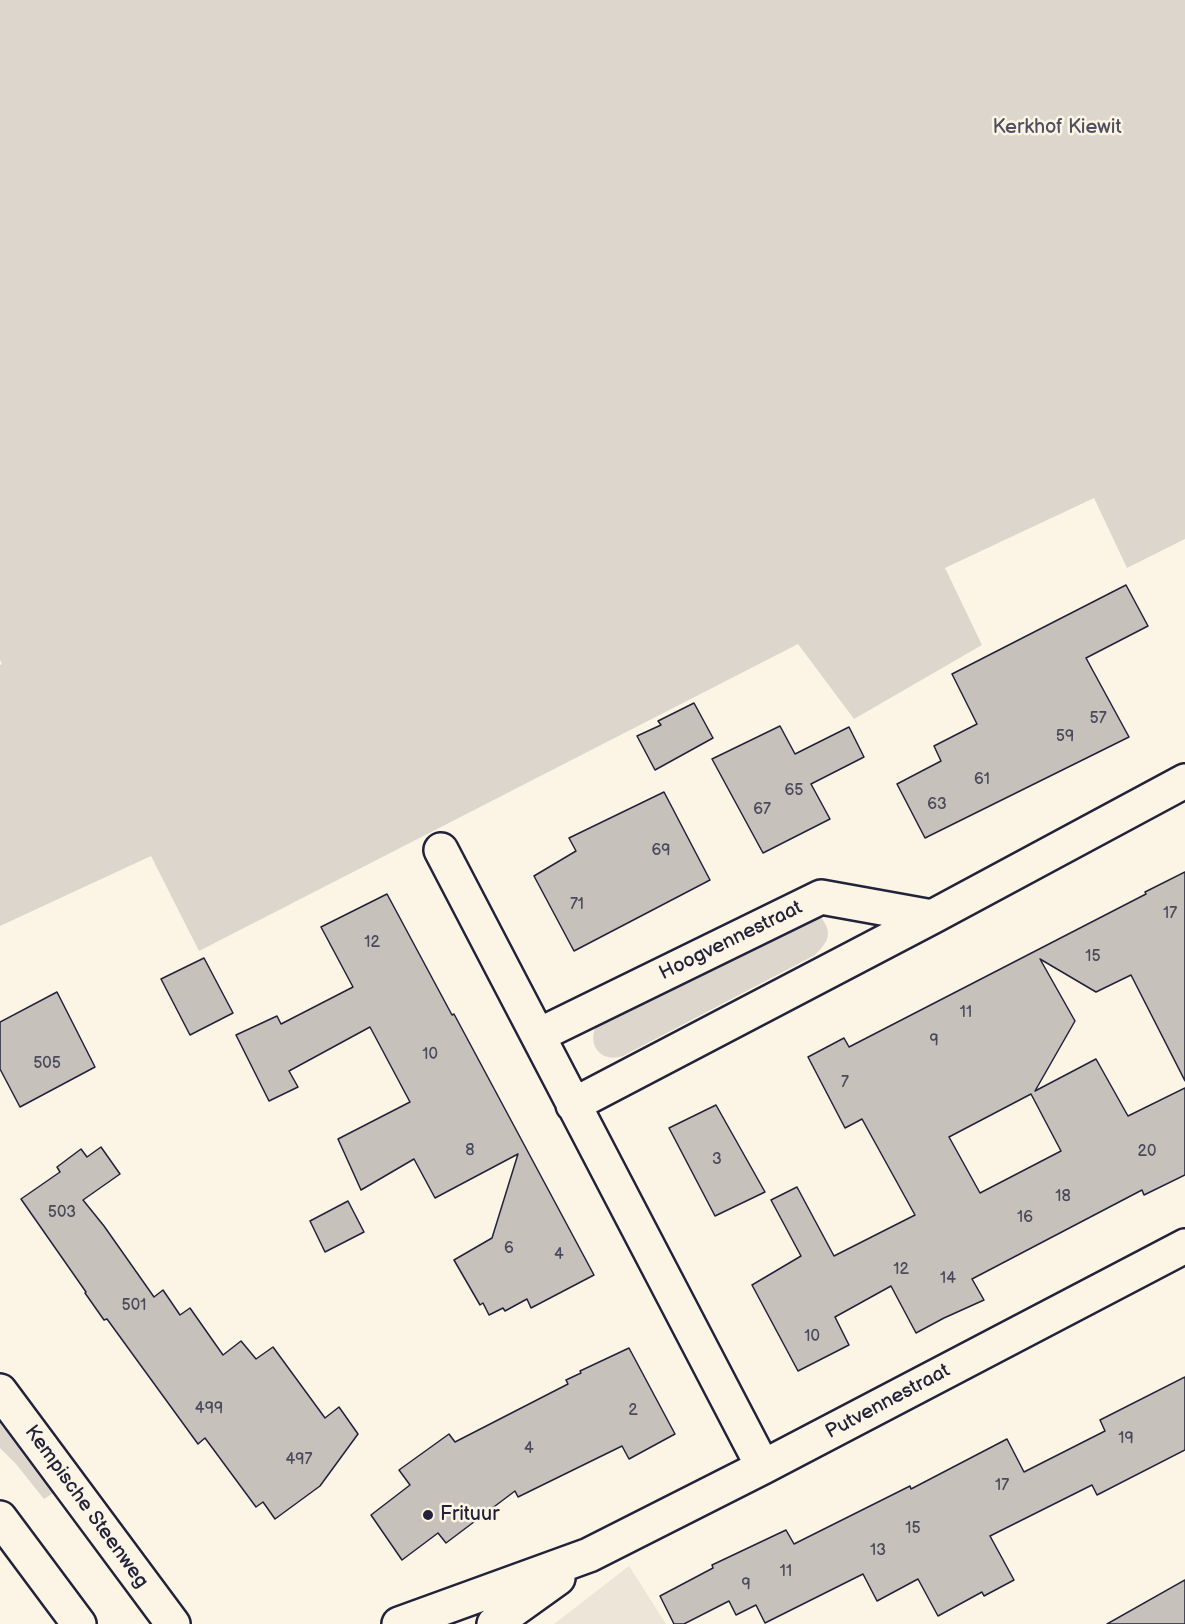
<!DOCTYPE html>
<html>
<head>
<meta charset="utf-8">
<style>
	body { margin:0 }
	canvas { display:block; background:#fcf5e5 }
</style>
</head>
<body>
<canvas width="1185" height="1624"></canvas>
<script>
const g = document.querySelector('canvas').getContext('2d');
g.lineJoin = 'round';
function paint(path, color) {
  g.fillStyle = color;
  g.fill(path, 'evenodd');
}
function stroke(path, color, width, dash) {
  g.strokeStyle = color;
  g.lineWidth = width;
  g.lineCap = dash ? 'butt' : 'round';
  g.setLineDash(dash || []);
  g.stroke(path);
}
function label(font, color, halo, rows, align = 'center') {
  g.font = font + ' "Balsamiq Sans",sans-serif';
  g.lineWidth = 5;
  g.setLineDash([]);
  g.textBaseline = 'middle';
  g.strokeStyle = halo;
  g.fillStyle = color;
  for (const [text, x, y, turn = 0] of rows) {
    g.save();
    g.translate(x, y);
    g.rotate((+turn || 0) * Math.PI / 180);
    g.textAlign = isNaN(turn) ? turn : align;
    if (halo) g.strokeText(text, 0, 0);
    g.fillText(text, 0, 0);
    g.restore();
  }
}
paint(new Path2D(`
	M 629,1566 L 666,1624 L 554,1624 Z`), '#ece5d8');
paint(new Path2D(`
	M 0,0 L 1185,0 L 1185,539 L 1127,568 L 1094,498 L 945,568 L 982,645 L 854,719 L 798,644 L 199,951 L 151,856 L 0,926 L 0,665 L 2,664 L 0,660 Z
	M 819,915 C 833,932 830,940 815,955 L 623,1056 C 598,1064 585,1041 599,1021 Z
	M 0,1416 L 26,1451 L 53,1493 L 44,1499 L 16,1464 L 0,1448 Z`), '#dcd6cc');
const building = new Path2D(`
	M 1126,585 L 1148,626 L 1086,658 L 1129,737 L 925,838 L 897,784 L 941,761 L 934,746 L 977,724 L 952,674 Z
	M 694,703 L 713,738 L 655,770 L 637,736 L 661,725 L 658,721 Z
	M 780,726 L 795,754 L 849,727 L 864,757 L 811,784 L 830,819 L 763,853 L 712,759 Z
	M 664,792 L 710,880 L 574,951 L 534,876 L 576,851 L 569,838 Z
	M 1185,872 L 1185,1081 L 1131,975 L 1096,992 L 1040,959 L 1075,1021 L 1035,1091 L 1096,1059 L 1128,1116 L 1185,1088 L 1185,1175 L 1144,1195 L 1142,1190 L 972,1279 L 984,1300 L 944,1318 L 916,1333 L 891,1286 L 835,1317 L 849,1345 L 798,1371 L 752,1285 L 801,1256 L 771,1200 L 797,1187 L 834,1256 L 915,1215 L 862,1119 L 845,1128 L 808,1057 L 844,1038 L 849,1047 L 1146,894 L 1145,892 ZM 1031,1094 L 1061,1151 L 980,1193 L 949,1137 Z
	M 387,894 L 452,1015 L 454,1014 L 594,1275 L 531,1308 L 527,1299 L 505,1311 L 503,1308 L 489,1315 L 483,1303 L 480,1305 L 454,1260 L 492,1238 L 518,1154 L 435,1198 L 414,1159 L 361,1190 L 338,1139 L 410,1102 L 370,1027 L 289,1071 L 298,1087 L 269,1101 L 236,1035 L 277,1016 L 281,1024 L 353,987 L 321,927 Z
	M 204,958 L 233,1013 L 190,1035 L 161,979 Z
	M 57,992 L 95,1067 L 20,1107 L 0,1069 L 0,1022 Z
	M 716,1105 L 765,1192 L 715,1216 L 669,1128 Z
	M 101,1147 L 120,1174 L 83,1200 L 104,1226 L 154,1297 L 163,1290 L 180,1315 L 190,1308 L 223,1355 L 241,1341 L 256,1359 L 273,1347 L 325,1418 L 339,1407 L 358,1434 L 320,1486 L 275,1519 L 263,1502 L 256,1507 L 205,1438 L 198,1444 L 107,1319 L 104,1320 L 85,1293 L 86,1292 L 21,1199 L 60,1172 L 57,1167 L 81,1149 L 87,1157 Z
	M 348,1201 L 364,1232 L 325,1252 L 310,1221 Z
	M 629,1348 L 675,1434 L 629,1459 L 622,1446 L 518,1497 L 515,1491 L 446,1543 L 438,1533 L 402,1560 L 371,1515 L 410,1485 L 399,1470 L 449,1434 L 455,1442 L 568,1384 L 566,1380 L 581,1373 L 580,1371 Z
	M 1185,1377 L 1185,1450 L 1097,1495 L 1092,1485 L 990,1536 L 1014,1580 L 984,1596 L 982,1592 L 938,1616 L 918,1579 L 877,1601 L 863,1574 L 765,1623 L 756,1605 L 736,1615 L 729,1601 L 684,1624 L 674,1624 L 660,1596 L 713,1568 L 712,1565 L 786,1530 L 794,1544 L 910,1486 L 911,1489 L 1007,1439 L 1024,1472 L 1105,1431 L 1100,1420 Z
	M 1185,1580 L 1185,1624 L 1107,1624 Z`);
paint(building, '#c6c1bb');
stroke(building, '#22223b', 1.5);
const minor = new Path2D(`
	M 441,850 L 763,1467
	M 539,1035 L 821,897 L 932,917
	M 573,1105 L 932,917 L 1185,781
	M 399,1624 L 589,1555 L 763,1467 L 1185,1246
	M 494,1624 L 558,1578`);
const major = new Path2D(`
	M 0,1391 L 173,1624
	M 0,1518 L 79,1624`);
stroke(minor, '#22223b', 38);
stroke(major, '#22223b', 38);
stroke(minor, '#fcf5e5', 33);
stroke(major, '#fcf5e5', 33);
for (const [x, y, r, color] of [
	[428,1515,6,"#22223b"]
]) {
  const dot = new Path2D();
  dot.arc(x, y, r, 0, 2 * Math.PI);
  g.fillStyle = color;
  g.fill(dot);
  stroke(dot, '#fcf5e5', 2);
}
label('16px', '#4b4a5b', null, [
	["57",1098,719],
	["59",1065,737],
	["61",982,780],
	["65",794,791],
	["63",937,805],
	["67",762,810],
	["69",661,851],
	["71",577,905],
	["17",1170,914],
	["12",372,943],
	["15",1093,957],
	["11",966,1013],
	["9",934,1041],
	["10",430,1055],
	["505",47,1064],
	["7",845,1083],
	["8",470,1151],
	["20",1147,1152],
	["3",717,1160],
	["18",1063,1197],
	["503",62,1213],
	["16",1025,1218],
	["6",509,1249],
	["4",559,1255],
	["12",901,1270],
	["14",948,1279],
	["501",134,1306],
	["10",812,1337],
	["499",209,1409],
	["2",633,1411],
	["19",1126,1439],
	["4",529,1449],
	["497",299,1460],
	["17",1002,1486],
	["15",913,1529],
	["13",878,1551],
	["11",786,1572],
	["9",746,1585]
]);
label('20px', '#504f5f', '#fcf5e5', [
	["Kerkhof Kiewit",1057,128]
]);
label('20px', '#22223b', '#fcf5e5', [
	["Hoogvennestraat",731,941,-26],
	["Putvennestraat",888,1402,-28],
	["Kempische Steenweg",86,1507,54]
]);
label('20px', '#22223b', '#fcf5e5', [
	["Frituur",440,1515]
], 'left');
</script>
</body>
</html>
